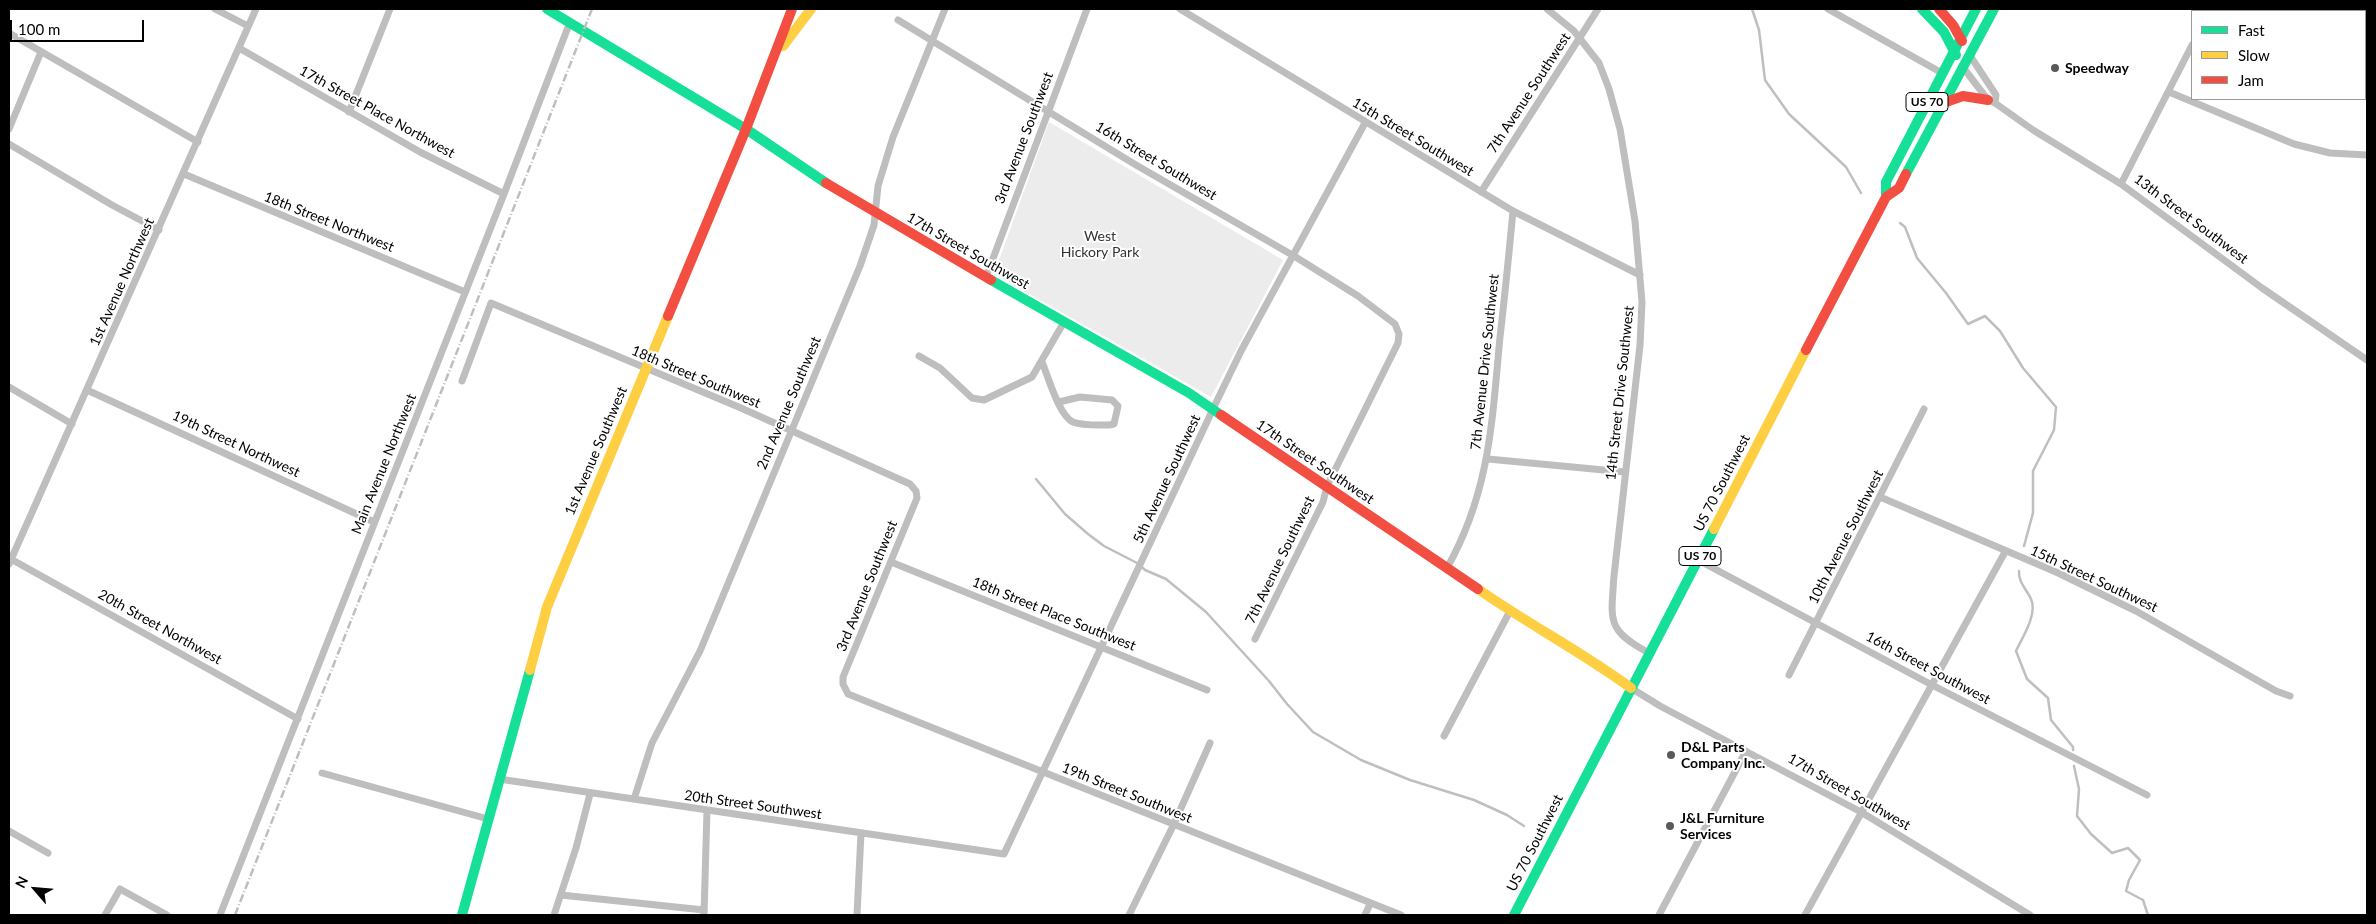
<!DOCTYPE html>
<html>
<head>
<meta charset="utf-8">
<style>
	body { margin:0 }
	#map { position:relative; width:2376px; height:924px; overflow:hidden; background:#fff; font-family:Lato,sans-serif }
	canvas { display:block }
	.frame { position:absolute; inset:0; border:10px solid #000; pointer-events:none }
	.legend { position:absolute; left:2191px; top:10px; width:175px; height:90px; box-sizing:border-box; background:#fff; border:1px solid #999; margin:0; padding:6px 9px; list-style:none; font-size:15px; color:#000 }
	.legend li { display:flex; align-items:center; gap:10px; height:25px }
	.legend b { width:25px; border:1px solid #999 }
	.north { position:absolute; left:10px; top:864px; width:50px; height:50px; -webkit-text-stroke:4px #fff; paint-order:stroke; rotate:297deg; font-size:14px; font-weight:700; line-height:20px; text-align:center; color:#000 }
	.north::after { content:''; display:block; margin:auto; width:18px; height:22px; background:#000; clip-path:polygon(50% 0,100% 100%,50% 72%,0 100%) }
	.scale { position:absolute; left:10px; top:20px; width:134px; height:22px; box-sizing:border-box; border:2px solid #000; border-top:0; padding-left:6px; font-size:15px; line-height:18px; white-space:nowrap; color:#000; -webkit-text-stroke:4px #fff; paint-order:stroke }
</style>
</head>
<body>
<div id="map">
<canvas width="2376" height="924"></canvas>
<div class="frame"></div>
<ul class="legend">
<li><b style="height:6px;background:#16e098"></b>Fast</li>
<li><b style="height:6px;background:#ffcf43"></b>Slow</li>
<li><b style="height:6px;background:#f24e42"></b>Jam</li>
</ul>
<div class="north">N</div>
<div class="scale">100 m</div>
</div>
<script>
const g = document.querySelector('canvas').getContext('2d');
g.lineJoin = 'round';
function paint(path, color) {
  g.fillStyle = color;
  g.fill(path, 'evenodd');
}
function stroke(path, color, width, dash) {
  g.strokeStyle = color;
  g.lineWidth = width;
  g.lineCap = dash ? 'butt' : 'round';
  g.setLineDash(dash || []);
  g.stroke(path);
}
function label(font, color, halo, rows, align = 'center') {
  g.font = font + ' Lato,sans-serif';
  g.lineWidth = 4;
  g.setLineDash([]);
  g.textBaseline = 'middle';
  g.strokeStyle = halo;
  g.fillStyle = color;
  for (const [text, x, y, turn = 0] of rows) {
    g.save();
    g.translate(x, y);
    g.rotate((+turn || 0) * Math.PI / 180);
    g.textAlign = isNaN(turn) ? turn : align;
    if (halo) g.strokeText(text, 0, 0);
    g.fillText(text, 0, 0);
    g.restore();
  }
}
paint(new Path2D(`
	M 1049,122 L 1283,260 L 1211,397 L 994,274 Z`), '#ececec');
stroke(new Path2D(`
	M 1752,9 L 1759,30 L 1765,80 L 1789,114 L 1846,167 L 1861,193
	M 2365,35 L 2367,35
	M 1900,223 L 1905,227 L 1917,258 L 1946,293 L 1968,324 L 1985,316 L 2000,331 L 2023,368 L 2056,407 L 2054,430 L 2033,471 L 2033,513 L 2024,546
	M 1036,479 L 1065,514 L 1088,534 L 1104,546 L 1139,564 L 1145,570 L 1166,579 L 1206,612 L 1269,681 L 1287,704 L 1313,732 L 1361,760 L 1410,780 L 1474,800 L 1507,815 L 1524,826
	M 2019,571 C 2018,582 2027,590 2031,599 C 2038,614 2022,638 2016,651 L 2027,679 L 2048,698 L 2051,720 L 2073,747 L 2073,750
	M 2074,766 L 2079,789 L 2077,816 L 2091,834 L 2112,853 L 2128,848 L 2140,860 L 2129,880 L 2126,891 L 2143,900 L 2148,915`), '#bfbfbf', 2.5);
stroke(new Path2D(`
	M 215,9 L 248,26
	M 1180,9 L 1513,211 L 1640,275
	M 1547,9 L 1574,31 L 1599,63 L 1609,89 L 1620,129 L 1635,221 L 1642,302 L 1640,345 L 1614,576 C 1611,621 1606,630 1649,653
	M 1828,9 L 1942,73
	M 2211,11 L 2212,9
	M 898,20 L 1136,165 L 1294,256 L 1358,296 L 1395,324 L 1399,334 L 1398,343 L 1327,486 L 1323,502 L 1255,639
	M 9,33 L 198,142
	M 239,48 L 420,152 L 504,194
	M 1969,54 L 1996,95 L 1995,103
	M 1962,66 L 1988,100 L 1995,103 L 2033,130 L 2121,184 L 2262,288 L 2367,360
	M 2169,92 L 2294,144 L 2330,153 L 2367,155
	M 349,112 L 390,9
	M 9,129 L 41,52
	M 9,144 L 112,205 L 159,230
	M 184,174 L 465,292
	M 2121,184 L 2192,45
	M 1481,192 L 1598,9
	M 986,277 L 1087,9
	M 919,356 L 940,368 L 972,398 L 984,400 L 1032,377 L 1064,322
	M 1042,362 C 1048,376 1059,416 1073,422 C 1083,426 1098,425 1109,425 L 1114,424 L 1118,406 L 1112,400 L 1080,397 L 1059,402
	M 462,381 L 491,303 L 741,408 L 910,484 L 916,491 L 917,498 L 843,677 L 843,684 L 848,694 L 1401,915
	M 9,387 L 72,424
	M 87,390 L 374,522
	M 1488,459 L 1625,472
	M 1880,497 L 2056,572 L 2136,611 L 2276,691 L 2290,696
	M 9,558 L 298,719
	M 1698,560 L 1932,685 L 2147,795
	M 891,562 L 1207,690
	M 9,564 L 256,9
	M 1447,568 C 1490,492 1492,421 1500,337 C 1505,295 1509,253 1513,211
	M 1789,675 L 1924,409
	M 1631,688 L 1660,706 L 1861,812 L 2030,915
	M 1444,736 L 1510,611
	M 322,773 L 488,819
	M 499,779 L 1004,854 L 1213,409 L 1241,351 L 1365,123
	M 634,799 L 652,743 L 700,651 L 860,266 L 874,225 L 878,186 L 893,137 L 945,9
	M 9,831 L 48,853
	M 561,895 L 704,910
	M 105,915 L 120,889 L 167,915
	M 220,915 L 504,194 L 570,22
	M 554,915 L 576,848 L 590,794
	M 704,915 L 707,810
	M 857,915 L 861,833
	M 1129,915 L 1173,826 L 1210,743
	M 1365,915 L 1370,904
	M 1659,915 L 1746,751
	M 1805,915 L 2005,552`), '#bebebe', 7);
stroke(new Path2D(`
	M 547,9 L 746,129 L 826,183
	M 1922,9 L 1944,32 L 1956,55
	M 1906,174 L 1994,9
	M 1886,197 L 1886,182 L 1976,9
	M 991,280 L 1189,393 L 1221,415
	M 462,915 L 530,670
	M 1514,915 L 1714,529`), '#16e098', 10);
stroke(new Path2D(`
	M 783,46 L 811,9
	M 1714,529 L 1806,350
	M 1478,589 C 1528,624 1582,652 1631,688
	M 530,670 L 547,607 L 668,316`), '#ffcf43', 10);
stroke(new Path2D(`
	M 1939,9 L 1953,25 L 1962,41
	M 1943,103 L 1963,96 L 1988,100
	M 826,183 L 991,280
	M 668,316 L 746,129 L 792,9
	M 1806,350 L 1886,197 L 1899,188 L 1906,174
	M 1221,415 L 1478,589`), '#f24e42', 10);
stroke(new Path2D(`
	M 235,915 L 592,9`), '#bebebe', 2.5, [8, 2.5, 1, 2.5]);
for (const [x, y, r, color] of [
	[2055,68,5,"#595959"],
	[1671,755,5,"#595959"],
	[1670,826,5,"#595959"]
]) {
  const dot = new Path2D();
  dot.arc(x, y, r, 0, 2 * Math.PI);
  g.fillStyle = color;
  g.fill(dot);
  stroke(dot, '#fff', 2);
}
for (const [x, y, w] of [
	[1927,102,42],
	[1700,556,42]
]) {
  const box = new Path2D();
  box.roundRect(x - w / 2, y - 9.5, w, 19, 4);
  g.fillStyle = '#fff';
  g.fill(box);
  stroke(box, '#000', 1);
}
label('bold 12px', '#000', null, [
	["US 70",1927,102],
	["US 70",1700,556]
]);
label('bold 14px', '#000', '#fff', [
	["Speedway",2065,68],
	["D&L Parts",1681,747],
	["Company Inc.",1681,763],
	["J&L Furniture",1680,818],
	["Services",1680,834]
], 'left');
label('14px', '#000', '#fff', [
	["7th Avenue Southwest",1529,93,-57],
	["17th Street Place Northwest",377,112,29],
	["15th Street Southwest",1413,137,31],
	["3rd Avenue Southwest",1024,138,-69],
	["16th Street Southwest",1156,161,31],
	["13th Street Southwest",2191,219,37],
	["18th Street Northwest",329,222,22],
	["17th Street Southwest",968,251,30],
	["1st Avenue Northwest",122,282,-66],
	["7th Avenue Drive Southwest",1485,362,-84],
	["18th Street Southwest",696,377,23],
	["14th Street Drive Southwest",1620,393,-84],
	["2nd Avenue Southwest",789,403,-67],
	["19th Street Northwest",236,444,25],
	["1st Avenue Southwest",596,451,-67],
	["17th Street Southwest",1315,462,34],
	["Main Avenue Northwest",384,464,-68],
	["5th Avenue Southwest",1167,479,-65],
	["US 70 Southwest",1722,483,-63],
	["10th Avenue Southwest",1846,537,-63],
	["7th Avenue Southwest",1280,560,-64],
	["15th Street Southwest",2094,579,25],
	["3rd Avenue Southwest",867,586,-68],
	["18th Street Place Southwest",1054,614,22],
	["20th Street Northwest",160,627,29],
	["16th Street Southwest",1928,668,28],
	["17th Street Southwest",1849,792,30],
	["19th Street Southwest",1127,793,22],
	["20th Street Southwest",753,805,8],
	["US 70 Southwest",1535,843,-63]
]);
label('14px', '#333', '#fff', [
	["West",1100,236],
	["Hickory Park",1100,252]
]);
</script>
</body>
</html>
